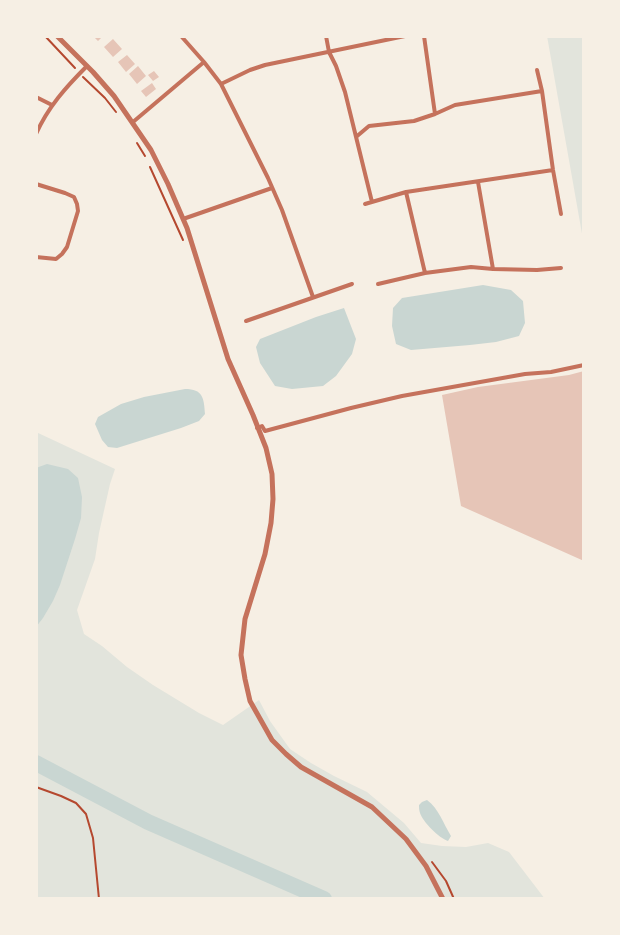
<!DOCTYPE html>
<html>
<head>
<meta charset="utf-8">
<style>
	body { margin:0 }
	#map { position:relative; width:620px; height:935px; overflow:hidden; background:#f6efe4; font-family:Karla,sans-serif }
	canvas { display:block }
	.frame { position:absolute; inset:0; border:38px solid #f6efe4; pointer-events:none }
</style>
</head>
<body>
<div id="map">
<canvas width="620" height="935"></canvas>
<div class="frame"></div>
</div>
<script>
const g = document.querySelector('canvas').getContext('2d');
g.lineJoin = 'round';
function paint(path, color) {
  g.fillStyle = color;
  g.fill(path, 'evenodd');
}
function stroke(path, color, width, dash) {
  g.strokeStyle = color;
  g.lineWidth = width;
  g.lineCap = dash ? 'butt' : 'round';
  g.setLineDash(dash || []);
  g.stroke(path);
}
paint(new Path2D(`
	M 547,36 L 584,36 L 584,245 Z
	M 36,432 L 115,469 L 110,484 L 99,533 L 95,559 L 77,610 L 84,634 L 102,646 L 127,667 L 153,685 L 199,713 L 223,725 L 259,700 L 270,721 L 290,749 L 311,763 L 334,776 L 367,792 L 404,823 L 421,843 L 442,846 L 466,847 L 488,843 L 509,852 L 545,899 L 36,899 Z`), '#e2e4dc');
paint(new Path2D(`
	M 483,285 L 511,290 L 523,301 L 525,323 L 519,336 L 496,342 L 470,345 L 411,350 L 396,344 L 392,326 L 393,308 L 402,298 Z
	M 344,308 L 356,339 L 352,354 L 336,376 L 323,386 L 292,389 L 275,386 L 260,363 L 256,347 L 260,339 L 316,317 Z
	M 185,389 C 203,389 204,398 205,414 L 199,421 L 181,428 L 117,448 L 108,447 L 102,440 L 95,424 L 98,417 L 121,404 L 144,397 Z
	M 47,464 L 68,469 L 78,478 L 82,497 L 81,518 L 75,539 L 60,585 L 53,601 L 43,618 L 36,627 L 36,468 Z
	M 427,800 C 439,809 443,823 451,836 L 448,841 C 439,838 423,822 420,813 C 419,810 419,807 419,805 L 422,802 Z`), '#c9d6d2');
stroke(new Path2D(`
	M 36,763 L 148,822 L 324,899`), '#c9d6d2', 16);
paint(new Path2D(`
	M 93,36 L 103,36 L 98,41 Z
	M 113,39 L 122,49 L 113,57 L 104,47 Z
	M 127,55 L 135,64 L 126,72 L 118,62 Z
	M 138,66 L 146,76 L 137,84 L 129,74 Z
	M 154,71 L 159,77 L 153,81 L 148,75 Z
	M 152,83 L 156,89 L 146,97 L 141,91 Z
	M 584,371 L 584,561 L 461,506 L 442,395 L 478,387 L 569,375 Z`), '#e6c5b7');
stroke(new Path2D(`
	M 45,36 L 75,68
	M 83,77 L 105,98 L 116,112
	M 137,143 L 145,156
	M 150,167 L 183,240
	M 36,787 L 61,796 L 76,803 L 86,814 L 93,838 L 99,899
	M 432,862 L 446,881 L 454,899`), '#b5482f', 2);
stroke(new Path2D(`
	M 181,36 L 204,62 L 221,84 L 268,178 L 282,210 L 313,297
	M 326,36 L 329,52 L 336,66 L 345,92 L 372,202
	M 424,36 L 435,114 L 455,105 L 542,91 L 553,170 L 561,214
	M 537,70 L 542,91
	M 221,84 L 250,70 L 265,65 L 405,36
	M 36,97 L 52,105
	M 133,122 L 204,62
	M 36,134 C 48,107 66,87 87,66
	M 356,137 L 369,126 L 414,121 L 435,114
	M 36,184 L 65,193 L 74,197 L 77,204 L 78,211 L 67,247 L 62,254 L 56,259 L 36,257
	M 406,192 L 425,273 L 471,267 L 493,269 L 478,182
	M 365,204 L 406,192 L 553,170
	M 183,219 L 272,188
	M 493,269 L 537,270 L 561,268
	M 378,284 L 425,273
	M 246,321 L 352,284
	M 257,428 L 262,426 L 265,431 L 351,408 L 402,396 L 525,374 L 551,372 L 584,365`), '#c5725c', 4);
stroke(new Path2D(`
	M 57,36 L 93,72 L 114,96 L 151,150 L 168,184 L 187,228 L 228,359 L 253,415 L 266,448 L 272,474 L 273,499 L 271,523 L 265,554 L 245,619 L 241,655 L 245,679 L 250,701 L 272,740 L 286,754 L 301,767 L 372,807 L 406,839 L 426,866 L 443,899`), '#c5725c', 5);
</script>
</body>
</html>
